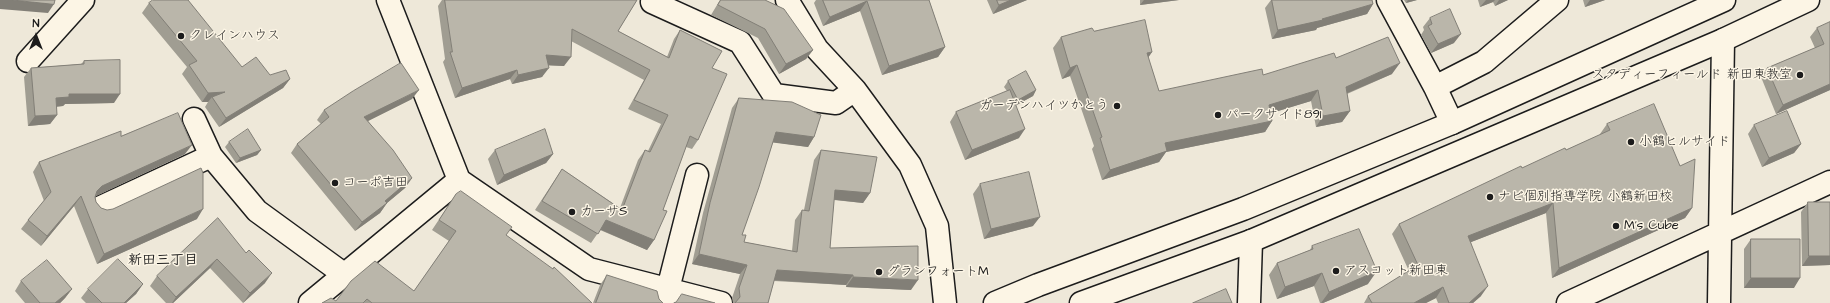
<!DOCTYPE html>
<html>
<head>
<meta charset="utf-8">
<style>
	body { margin:0 }
	#map { position:relative; width:1830px; height:303px; overflow:hidden; background:#eee8d9; font-family:"Architects Daughter",sans-serif }
	canvas { display:block }
	.north { position:absolute; left:16px; top:16px; width:40px; height:40px; -webkit-text-stroke:3px #fcf5e5; paint-order:stroke; rotate:0deg; font-size:11px; font-weight:700; line-height:16px; text-align:center; color:#1c1c1c }
	.north::after { content:''; display:block; margin:auto; width:14px; height:18px; background:#1c1c1c; clip-path:polygon(50% 0,100% 100%,50% 72%,0 100%) }
</style>
</head>
<body>
<div id="map">
<canvas width="1830" height="303"></canvas>
<div class="north">N</div>
</div>
<script>
const g = document.querySelector('canvas').getContext('2d');
g.lineJoin = 'round';
function stroke(path, color, width, dash) {
  g.strokeStyle = color;
  g.lineWidth = width;
  g.lineCap = dash ? 'butt' : 'round';
  g.setLineDash(dash || []);
  g.stroke(path);
}
function paint(path, color) {
  g.fillStyle = color;
  g.fill(path, 'evenodd');
}
function label(font, color, halo, rows, align = 'center') {
  g.font = font + ' "Architects Daughter","Klee One",sans-serif';
  g.lineWidth = 3;
  g.setLineDash([]);
  g.textBaseline = 'middle';
  g.strokeStyle = halo;
  g.fillStyle = color;
  for (const [text, x, y, turn = 0] of rows) {
    g.save();
    g.translate(x, y);
    g.rotate((+turn || 0) * Math.PI / 180);
    g.textAlign = isNaN(turn) ? turn : align;
    if (halo) g.strokeText(text, 0, 0);
    g.fillText(text, 0, 0);
    g.restore();
  }
}
const street = new Path2D(`
	M 388,0 L 459,180 L 589,269 L 721,303
	M 787,0 L 817,49 L 855,90 L 910,165 L 937,226 L 945,303
	M 1388,0 L 1435,87
	M 652,2 L 740,42 L 774,95 L 836,103 L 855,90
	M 28,61 L 83,0
	M 194,119 L 211,156
	M 1452,123 L 1435,87 L 1484,62 L 1557,0
	M 101,207 L 211,156 L 257,211 L 345,275
	M 662,302 L 668,289 L 697,175
	M 310,303 L 459,180
	M 1249,303 L 1251,241
	M 1568,303 L 1830,182
	M 1719,303 L 1723,40`);
const secondary = new Path2D(`
	M 995,303 L 1038,285 L 1243,209 L 1452,123 L 1724,0
	M 1081,303 L 1251,241 L 1723,40 L 1808,0`);
stroke(street, '#1c1c1c', 25);
stroke(secondary, '#1c1c1c', 25);
stroke(street, '#fcf5e5', 22);
stroke(secondary, '#fcf5e5', 22);
paint(new Path2D(`
	M 442,0 L 637,0 L 618,31 L 667,57 L 674,39 L 680,30 L 712,68 L 698,140 L 692,149 L 686,147 L 663,210 L 654,240 L 647,250 L 600,230 L 591,243 L 535,210 L 562,169 L 620,208 L 638,160 L 645,150 L 648,151 L 661,124 L 628,109 L 644,80 L 571,41 L 564,66 L 548,65 L 542,77 L 512,84 L 510,79 L 455,98 L 443,62 L 445,59 L 438,6 Z
	M 720,0 L 765,0 L 813,50 L 806,59 L 779,74 L 758,38 L 711,15 Z
	M 816,0 L 929,0 L 945,47 L 938,57 L 882,75 L 860,11 L 823,26 L 814,3 Z
	M 987,0 L 1027,0 L 993,14 Z
	M 1140,0 L 1179,0 L 1140,5 Z
	M 1271,0 L 1372,0 L 1373,4 L 1367,14 L 1317,28 L 1316,30 L 1272,39 L 1265,8 Z
	M 1404,0 L 1417,0 L 1406,3 Z
	M 1478,0 L 1508,0 L 1495,6 L 1493,2 L 1480,7 Z
	M 1583,0 L 1605,0 L 1585,7 Z
	M 149,3 L 242,67 L 270,75 L 290,79 L 283,88 L 219,127 L 205,107 L 208,102 L 202,102 L 182,74 L 187,67 L 142,13 Z
	M 1430,18 L 1454,43 L 1431,53 L 1421,35 L 1424,30 L 1423,27 Z
	M 1830,22 L 1830,90 L 1776,114 L 1761,77 L 1767,68 L 1815,48 L 1810,37 L 1817,28 Z
	M 1094,31 L 1152,52 L 1148,58 L 1159,91 L 1263,75 L 1336,58 L 1392,74 L 1347,94 L 1350,111 L 1342,122 L 1316,127 L 1311,101 L 1271,113 L 1272,121 L 1265,132 L 1166,152 L 1159,162 L 1102,180 L 1092,149 L 1094,146 L 1070,76 L 1062,79 L 1053,48 L 1061,37 Z
	M 84,61 L 114,103 L 65,104 L 63,106 L 56,107 L 57,115 L 50,124 L 28,126 L 24,77 L 31,68 L 81,64 Z
	M 1008,81 L 1036,90 L 1033,96 L 1016,105 L 1019,138 L 965,160 L 950,122 L 956,112 L 1007,91 L 1004,87 Z
	M 739,98 L 814,137 L 808,147 L 773,142 L 742,235 L 744,242 L 792,251 L 795,220 L 802,210 L 804,210 L 814,160 L 821,150 L 870,193 L 863,203 L 834,200 L 830,248 L 911,290 L 846,287 L 846,285 L 774,281 L 768,303 L 733,303 L 732,298 L 740,274 L 692,264 L 703,213 L 732,108 Z
	M 412,99 L 368,121 L 412,178 L 405,188 L 387,203 L 380,213 L 355,231 L 291,153 L 297,144 L 321,124 L 317,120 L 324,110 Z
	M 1607,124 L 1692,208 L 1685,218 L 1552,278 L 1546,213 L 1471,242 L 1481,296 L 1473,303 L 1438,303 L 1436,298 L 1426,303 L 1364,303 L 1368,296 L 1409,271 L 1392,234 L 1399,224 L 1522,168 L 1566,150 L 1600,135 L 1600,134 Z
	M 1754,125 L 1801,144 L 1794,153 L 1762,167 L 1748,134 Z
	M 121,136 L 185,154 L 96,196 L 95,197 L 96,202 L 101,208 L 107,210 L 197,219 L 97,264 L 74,206 L 41,246 L 21,229 L 28,220 L 44,201 L 33,172 L 39,162 Z
	M 229,142 L 261,150 L 257,155 L 236,163 L 225,147 Z
	M 495,150 L 553,154 L 546,163 L 497,185 L 488,159 Z
	M 980,184 L 1033,226 L 984,239 L 973,194 Z
	M 456,194 L 506,235 L 592,303 L 322,303 L 414,291 L 449,241 L 432,230 Z
	M 1808,202 L 1830,265 L 1802,266 L 1801,212 Z
	M 218,218 L 265,283 L 243,303 L 210,268 L 173,303 L 166,303 L 150,286 L 157,276 Z
	M 1751,239 L 1794,288 L 1744,288 L 1744,249 Z
	M 1312,246 L 1368,284 L 1323,303 L 1320,303 L 1314,286 L 1277,299 L 1269,275 L 1277,263 L 1310,250 Z
	M 607,275 L 659,299 L 663,303 L 593,303 L 600,285 Z
	M 21,281 L 72,289 L 65,298 L 60,303 L 25,303 L 15,291 Z
	M 143,284 L 136,294 L 126,303 L 86,303 L 81,298 L 88,289 Z`), '#a09d92');
paint(new Path2D(`
	M 0,0 L 13,0 L 54,4 L 48,13 L 0,9 Z
	M 1011,0 L 1027,0 L 993,14 L 999,5 Z
	M 1144,0 L 1179,0 L 1140,5 Z
	M 1408,0 L 1417,0 L 1406,3 Z
	M 1486,0 L 1495,0 L 1493,2 L 1480,7 Z
	M 1499,0 L 1508,0 L 1495,6 Z
	M 1590,0 L 1605,0 L 1585,7 Z
	M 867,1 L 860,11 L 823,26 L 830,17 Z
	M 1373,4 L 1367,14 L 1317,28 L 1316,30 L 1272,39 L 1278,30 L 1322,19 Z
	M 1461,34 L 1454,43 L 1431,53 L 1438,44 Z
	M 945,47 L 938,57 L 882,75 L 889,66 Z
	M 813,50 L 806,59 L 779,74 L 786,64 Z
	M 1152,52 L 1144,63 L 1147,53 Z
	M 546,55 L 571,57 L 564,66 L 539,65 Z
	M 1400,63 L 1392,74 L 1338,97 L 1346,87 Z
	M 1077,65 L 1070,76 L 1062,79 L 1070,68 Z
	M 549,68 L 542,77 L 512,84 L 518,75 Z
	M 517,70 L 510,79 L 455,98 L 462,88 Z
	M 290,79 L 283,88 L 219,127 L 226,118 Z
	M 1830,84 L 1830,90 L 1776,114 L 1783,105 Z
	M 419,90 L 412,99 L 358,126 L 364,117 Z
	M 1036,90 L 1033,96 L 1015,106 L 1018,100 Z
	M 1318,90 L 1311,101 L 1262,116 L 1269,105 Z
	M 225,92 L 212,97 L 208,102 L 202,102 L 208,93 Z
	M 69,94 L 120,94 L 114,103 L 65,104 L 63,106 L 49,107 L 56,98 Z
	M 1350,111 L 1342,122 L 1316,127 L 1323,116 Z
	M 57,115 L 50,124 L 28,126 L 35,116 Z
	M 1272,121 L 1265,132 L 1166,152 L 1159,162 L 1102,180 L 1110,170 L 1165,143 Z
	M 1025,129 L 1019,138 L 965,160 L 972,150 Z
	M 776,132 L 814,137 L 808,147 L 769,142 Z
	M 1801,144 L 1794,153 L 1762,167 L 1769,158 Z
	M 192,145 L 185,154 L 96,196 L 97,191 L 102,186 Z
	M 261,150 L 257,155 L 236,163 L 240,158 Z
	M 553,154 L 546,163 L 497,185 L 504,175 Z
	M 412,178 L 405,188 L 381,208 L 387,203 L 380,213 L 355,231 L 362,222 L 385,201 Z
	M 835,190 L 870,193 L 863,203 L 828,199 Z
	M 81,196 L 74,206 L 41,246 L 47,236 Z
	M 1553,203 L 1546,213 L 1461,246 L 1468,236 Z
	M 1692,208 L 1685,218 L 1552,278 L 1559,268 Z
	M 203,209 L 197,219 L 97,264 L 104,254 Z
	M 1040,217 L 1033,226 L 984,239 L 991,229 Z
	M 606,220 L 654,240 L 647,250 L 599,229 Z
	M 699,254 L 747,265 L 740,274 L 692,264 Z
	M 1809,256 L 1830,256 L 1830,265 L 1802,266 Z
	M 217,259 L 210,268 L 173,303 L 172,303 L 176,297 Z
	M 777,270 L 853,275 L 846,285 L 770,280 Z
	M 1377,271 L 1368,284 L 1323,303 L 1321,303 L 1329,292 Z
	M 272,273 L 265,283 L 243,303 L 250,293 Z
	M 1322,273 L 1314,286 L 1277,299 L 1285,287 Z
	M 853,277 L 918,280 L 911,290 L 846,287 Z
	M 1751,278 L 1800,278 L 1794,288 L 1744,288 Z
	M 143,284 L 136,294 L 126,303 L 124,303 Z
	M 1488,286 L 1481,296 L 1473,303 L 1469,303 Z
	M 1443,287 L 1436,298 L 1426,303 L 1414,303 Z
	M 72,289 L 65,298 L 60,303 L 55,303 Z`), '#827f77');
const building = new Path2D(`
	M 13,0 L 55,0 L 54,4 Z
	M 153,0 L 188,0 L 242,67 L 256,57 L 270,75 L 286,70 L 290,79 L 226,118 L 212,97 L 225,92 L 208,93 L 189,65 L 197,61 L 149,3 Z
	M 445,0 L 637,0 L 618,31 L 669,58 L 680,30 L 722,51 L 712,68 L 727,74 L 698,140 L 690,136 L 663,210 L 667,211 L 654,240 L 606,220 L 598,234 L 542,201 L 562,169 L 622,210 L 645,150 L 650,152 L 668,115 L 634,100 L 650,70 L 572,29 L 571,57 L 546,55 L 549,68 L 518,75 L 517,70 L 462,88 L 450,52 L 452,52 Z
	M 721,0 L 765,0 L 784,9 L 813,50 L 786,64 L 765,29 L 718,5 Z
	M 823,0 L 929,0 L 945,47 L 889,66 L 867,1 L 830,17 Z
	M 997,0 L 1011,0 L 999,5 Z
	M 1272,0 L 1372,0 L 1373,4 L 1322,19 L 1323,20 L 1278,30 Z
	M 1450,9 L 1461,34 L 1438,44 L 1428,26 L 1432,24 L 1430,18 Z
	M 1145,20 L 1152,52 L 1147,53 L 1159,91 L 1262,69 L 1263,75 L 1334,53 L 1336,58 L 1388,37 L 1400,63 L 1346,87 L 1350,111 L 1323,116 L 1318,90 L 1269,105 L 1272,121 L 1165,143 L 1167,151 L 1110,170 L 1100,138 L 1102,137 L 1077,65 L 1070,68 L 1061,37 L 1092,28 L 1094,31 Z
	M 1830,22 L 1830,84 L 1783,105 L 1767,68 L 1824,44 L 1817,28 Z
	M 120,60 L 120,94 L 69,94 L 69,97 L 56,98 L 57,115 L 35,116 L 31,68 L 84,64 L 84,61 Z
	M 401,63 L 419,90 L 364,117 L 393,150 L 412,178 L 385,201 L 387,203 L 362,222 L 297,144 L 329,117 L 324,110 L 353,91 Z
	M 1026,71 L 1036,90 L 1018,100 L 1008,81 Z
	M 1010,90 L 1025,129 L 972,150 L 956,112 Z
	M 739,98 L 792,102 L 821,115 L 814,137 L 776,132 L 759,187 L 742,235 L 746,235 L 744,242 L 797,252 L 802,210 L 809,211 L 821,150 L 877,157 L 870,193 L 835,190 L 830,248 L 918,246 L 918,280 L 853,277 L 853,275 L 777,270 L 768,303 L 735,303 L 740,297 L 739,288 L 747,265 L 699,254 L 710,203 Z
	M 1654,104 L 1680,166 L 1695,159 L 1692,208 L 1559,268 L 1553,203 L 1468,236 L 1488,286 L 1469,303 L 1449,303 L 1443,287 L 1414,303 L 1372,303 L 1368,296 L 1418,265 L 1399,224 L 1521,166 L 1522,168 L 1565,148 L 1566,150 L 1610,130 L 1607,124 Z
	M 1787,111 L 1801,144 L 1769,158 L 1754,125 Z
	M 178,113 L 192,145 L 102,186 L 97,191 L 95,197 L 96,202 L 101,208 L 107,210 L 113,209 L 201,168 L 203,173 L 203,209 L 104,254 L 81,196 L 47,236 L 28,220 L 51,192 L 39,162 L 121,131 L 121,136 Z
	M 248,129 L 261,150 L 240,158 L 229,142 Z
	M 545,129 L 553,154 L 504,175 L 495,150 Z
	M 1029,172 L 1040,217 L 991,229 L 980,184 Z
	M 461,191 L 512,227 L 506,235 L 553,269 L 554,267 L 592,303 L 372,303 L 367,299 L 363,303 L 322,303 L 331,298 L 336,301 L 351,281 L 375,261 L 414,291 L 456,231 L 439,220 L 456,194 Z
	M 1808,202 L 1830,202 L 1830,256 L 1809,256 Z
	M 218,218 L 246,253 L 249,250 L 272,273 L 250,293 L 217,259 L 176,297 L 157,276 Z
	M 1359,229 L 1377,271 L 1329,292 L 1322,273 L 1285,287 L 1277,263 L 1313,249 L 1312,246 Z
	M 1751,239 L 1800,239 L 1800,278 L 1751,278 Z
	M 118,259 L 143,284 L 124,303 L 102,303 L 88,289 Z
	M 47,260 L 72,289 L 55,303 L 40,303 L 21,281 Z
	M 607,275 L 657,291 L 659,299 L 663,303 L 596,303 Z
	M 1226,289 L 1232,303 L 1193,303 Z
	M 682,294 L 715,303 L 674,303 L 676,302 Z`);
paint(building, '#bab6aa');
stroke(building, '#827f77', 1);
for (const [x, y, r, color] of [
	[181,36,4,"#1c1c1c"],
	[1800,75,4,"#1c1c1c"],
	[1117,106,4,"#1c1c1c"],
	[1218,115,4,"#1c1c1c"],
	[1631,142,4,"#1c1c1c"],
	[335,183,4,"#1c1c1c"],
	[1490,197,4,"#1c1c1c"],
	[572,212,4,"#1c1c1c"],
	[1616,226,4,"#1c1c1c"],
	[1336,271,4,"#1c1c1c"],
	[879,272,4,"#1c1c1c"]
]) {
  const dot = new Path2D();
  dot.arc(x, y, r, 0, 2 * Math.PI);
  g.fillStyle = color;
  g.fill(dot);
  stroke(dot, '#fcf5e5', 1.5);
}
label('13px', '#1c1c1c', '#fcf5e5', [
	["クレインハウス",189,36],
	["スタディーフィールド 新田東教室",1792,75,"right"],
	["ガーデンハイツかとう",1109,106,"right"],
	["パークサイド891",1226,115],
	["小鶴ヒルサイド",1639,142],
	["コーポ吉田",343,183],
	["ナビ個別指導学院 小鶴新田校",1498,197],
	["カーサS",580,212],
	["M's Cube",1624,226],
	["アスコット新田東",1344,271],
	["グランフォートM",887,272]
], 'left');
label('bold 14px', '#1c1c1c', '#fcf5e5', [
	["新田三丁目",163,261]
]);
</script>
</body>
</html>
